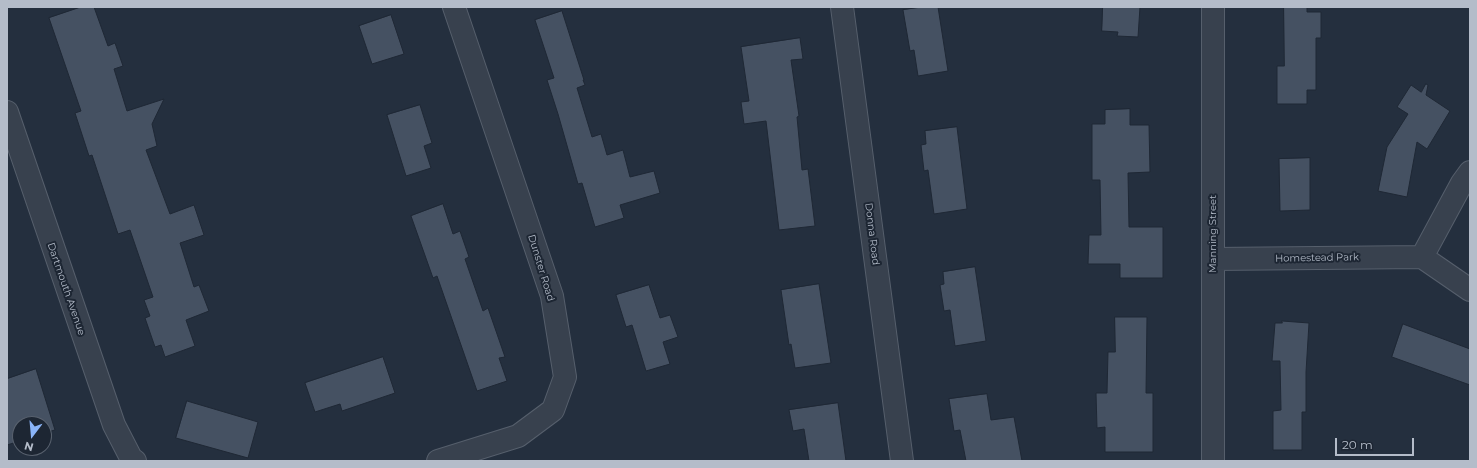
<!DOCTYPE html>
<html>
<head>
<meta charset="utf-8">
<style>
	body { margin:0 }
	#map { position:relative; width:1477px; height:468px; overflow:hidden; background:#242f3e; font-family:Montserrat,sans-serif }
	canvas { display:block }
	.frame { position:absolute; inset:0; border:8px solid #b4bcc9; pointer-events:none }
	.north { position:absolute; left:12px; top:416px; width:40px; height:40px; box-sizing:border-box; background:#1d2633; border:1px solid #59626f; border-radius:50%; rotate:196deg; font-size:11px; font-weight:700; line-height:16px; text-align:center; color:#b4bcc9 }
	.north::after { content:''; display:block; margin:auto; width:14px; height:18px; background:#8ab4f8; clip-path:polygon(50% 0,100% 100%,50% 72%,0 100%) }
	.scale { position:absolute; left:1335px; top:438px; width:79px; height:18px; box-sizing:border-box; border:2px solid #b4bcc9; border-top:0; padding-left:5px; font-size:12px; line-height:14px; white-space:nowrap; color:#b4bcc9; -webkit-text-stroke:3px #1d2633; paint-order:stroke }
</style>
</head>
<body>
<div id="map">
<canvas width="1477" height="468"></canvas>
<div class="frame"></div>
<div class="north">N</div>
<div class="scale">20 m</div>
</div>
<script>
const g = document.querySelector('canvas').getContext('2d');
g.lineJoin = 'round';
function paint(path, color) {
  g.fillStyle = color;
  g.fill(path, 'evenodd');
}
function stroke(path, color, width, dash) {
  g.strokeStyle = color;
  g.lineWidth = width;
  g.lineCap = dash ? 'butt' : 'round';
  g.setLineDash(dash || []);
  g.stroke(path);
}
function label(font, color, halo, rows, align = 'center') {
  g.font = font + ' Montserrat,sans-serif';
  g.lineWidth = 4;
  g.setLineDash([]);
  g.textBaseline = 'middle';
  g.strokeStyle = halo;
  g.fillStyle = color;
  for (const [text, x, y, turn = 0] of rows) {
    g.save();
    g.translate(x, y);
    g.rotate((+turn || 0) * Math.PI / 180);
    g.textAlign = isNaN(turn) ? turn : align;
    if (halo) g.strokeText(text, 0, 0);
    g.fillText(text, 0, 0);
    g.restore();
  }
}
const building = new Path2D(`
	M 81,7 L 94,7 L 108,46 L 115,43 L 123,66 L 114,69 L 127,111 L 164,99 L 152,124 L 157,146 L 146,150 L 170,214 L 194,205 L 204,235 L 180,243 L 194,287 L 199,285 L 209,311 L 186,320 L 195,346 L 165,357 L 161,345 L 155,347 L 145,318 L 150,316 L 144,300 L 153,297 L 130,230 L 118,234 L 92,155 L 89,156 L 75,113 L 81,111 L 49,18 Z
	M 922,7 L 938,7 L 948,71 L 918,76 L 914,50 L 910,51 L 903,10 Z
	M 1103,7 L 1140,7 L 1138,37 L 1117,36 L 1118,32 L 1102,31 Z
	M 1284,7 L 1307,7 L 1307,12 L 1321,12 L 1321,38 L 1316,38 L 1316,90 L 1307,90 L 1307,104 L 1277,104 L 1277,66 L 1284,66 Z
	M 562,11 L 584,80 L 583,80 L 585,85 L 577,88 L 592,137 L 601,134 L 607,155 L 623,150 L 630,177 L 654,171 L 660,193 L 620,205 L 624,218 L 595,227 L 582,183 L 578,184 L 558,114 L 547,80 L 554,78 L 535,20 Z
	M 391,15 L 404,54 L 372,64 L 359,26 Z
	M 800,38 L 803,59 L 791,60 L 799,116 L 797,117 L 802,170 L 808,169 L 815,226 L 779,230 L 766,121 L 744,124 L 741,102 L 749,101 L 741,47 Z
	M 1426,84 L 1428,85 L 1426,95 L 1450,111 L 1427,149 L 1417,142 L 1407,197 L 1378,191 L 1387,147 L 1408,114 L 1397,107 L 1411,85 L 1421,92 Z
	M 420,105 L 432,143 L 424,146 L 431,168 L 406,176 L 387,115 Z
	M 1130,109 L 1130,125 L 1149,125 L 1150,172 L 1128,173 L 1129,227 L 1163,227 L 1163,278 L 1120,278 L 1120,264 L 1088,264 L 1089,235 L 1101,235 L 1100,180 L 1092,180 L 1092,124 L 1105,124 L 1105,110 Z
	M 957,127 L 967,209 L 934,214 L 928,170 L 924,171 L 921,145 L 926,144 L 925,131 Z
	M 1310,158 L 1310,210 L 1280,211 L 1279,159 Z
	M 443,204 L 453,234 L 460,231 L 469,257 L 465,259 L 483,311 L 488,308 L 505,357 L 499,358 L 507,381 L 477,391 L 437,276 L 433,278 L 411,216 Z
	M 975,267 L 986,341 L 955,346 L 950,310 L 944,311 L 940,285 L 944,284 L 943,272 Z
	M 819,284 L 831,363 L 795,368 L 791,344 L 789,345 L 781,290 Z
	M 649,285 L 660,318 L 670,315 L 678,337 L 663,342 L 670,364 L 646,371 L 632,325 L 626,327 L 616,295 Z
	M 1115,317 L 1147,317 L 1146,393 L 1153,393 L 1153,452 L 1105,452 L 1105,427 L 1097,428 L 1096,393 L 1107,393 L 1108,352 L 1115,352 Z
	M 1282,321 L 1309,323 L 1306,372 L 1306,412 L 1302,412 L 1302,450 L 1273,450 L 1273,411 L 1281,410 L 1280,361 L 1272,361 L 1275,323 L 1282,323 Z
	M 1403,324 L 1470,349 L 1470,385 L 1392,357 Z
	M 383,357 L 395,393 L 342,411 L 340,404 L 315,412 L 305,383 Z
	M 36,369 L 55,430 L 44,433 L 44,424 L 20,424 L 20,441 L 7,445 L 7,379 Z
	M 987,394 L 991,420 L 1014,417 L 1022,461 L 966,461 L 960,430 L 954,431 L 949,399 Z
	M 187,401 L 258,422 L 248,458 L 176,438 Z
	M 838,403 L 846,461 L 809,461 L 804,429 L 793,431 L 789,410 Z`);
paint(building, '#455162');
stroke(building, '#1f2835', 1);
const minor = new Path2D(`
	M 842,7 L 902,461
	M 7,112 L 114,425 L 131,458 L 135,461
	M 1422,257 L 1462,183 L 1470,172
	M 1213,259 L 1422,257 L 1470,290
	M 438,461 L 518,436 L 553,410 L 565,377 L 552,296 L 454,7
	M 1213,461 L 1213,7`);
stroke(minor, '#565f6c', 24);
stroke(minor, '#38414e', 22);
label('10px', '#b4bcc9', '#1d2633', [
	["Donna Road",872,234,83],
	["Manning Street",1213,234,-90],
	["Homestead Park",1317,258,-1],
	["Dunster Road",541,268,73],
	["Dartmouth Avenue",66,289,71]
]);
</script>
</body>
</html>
